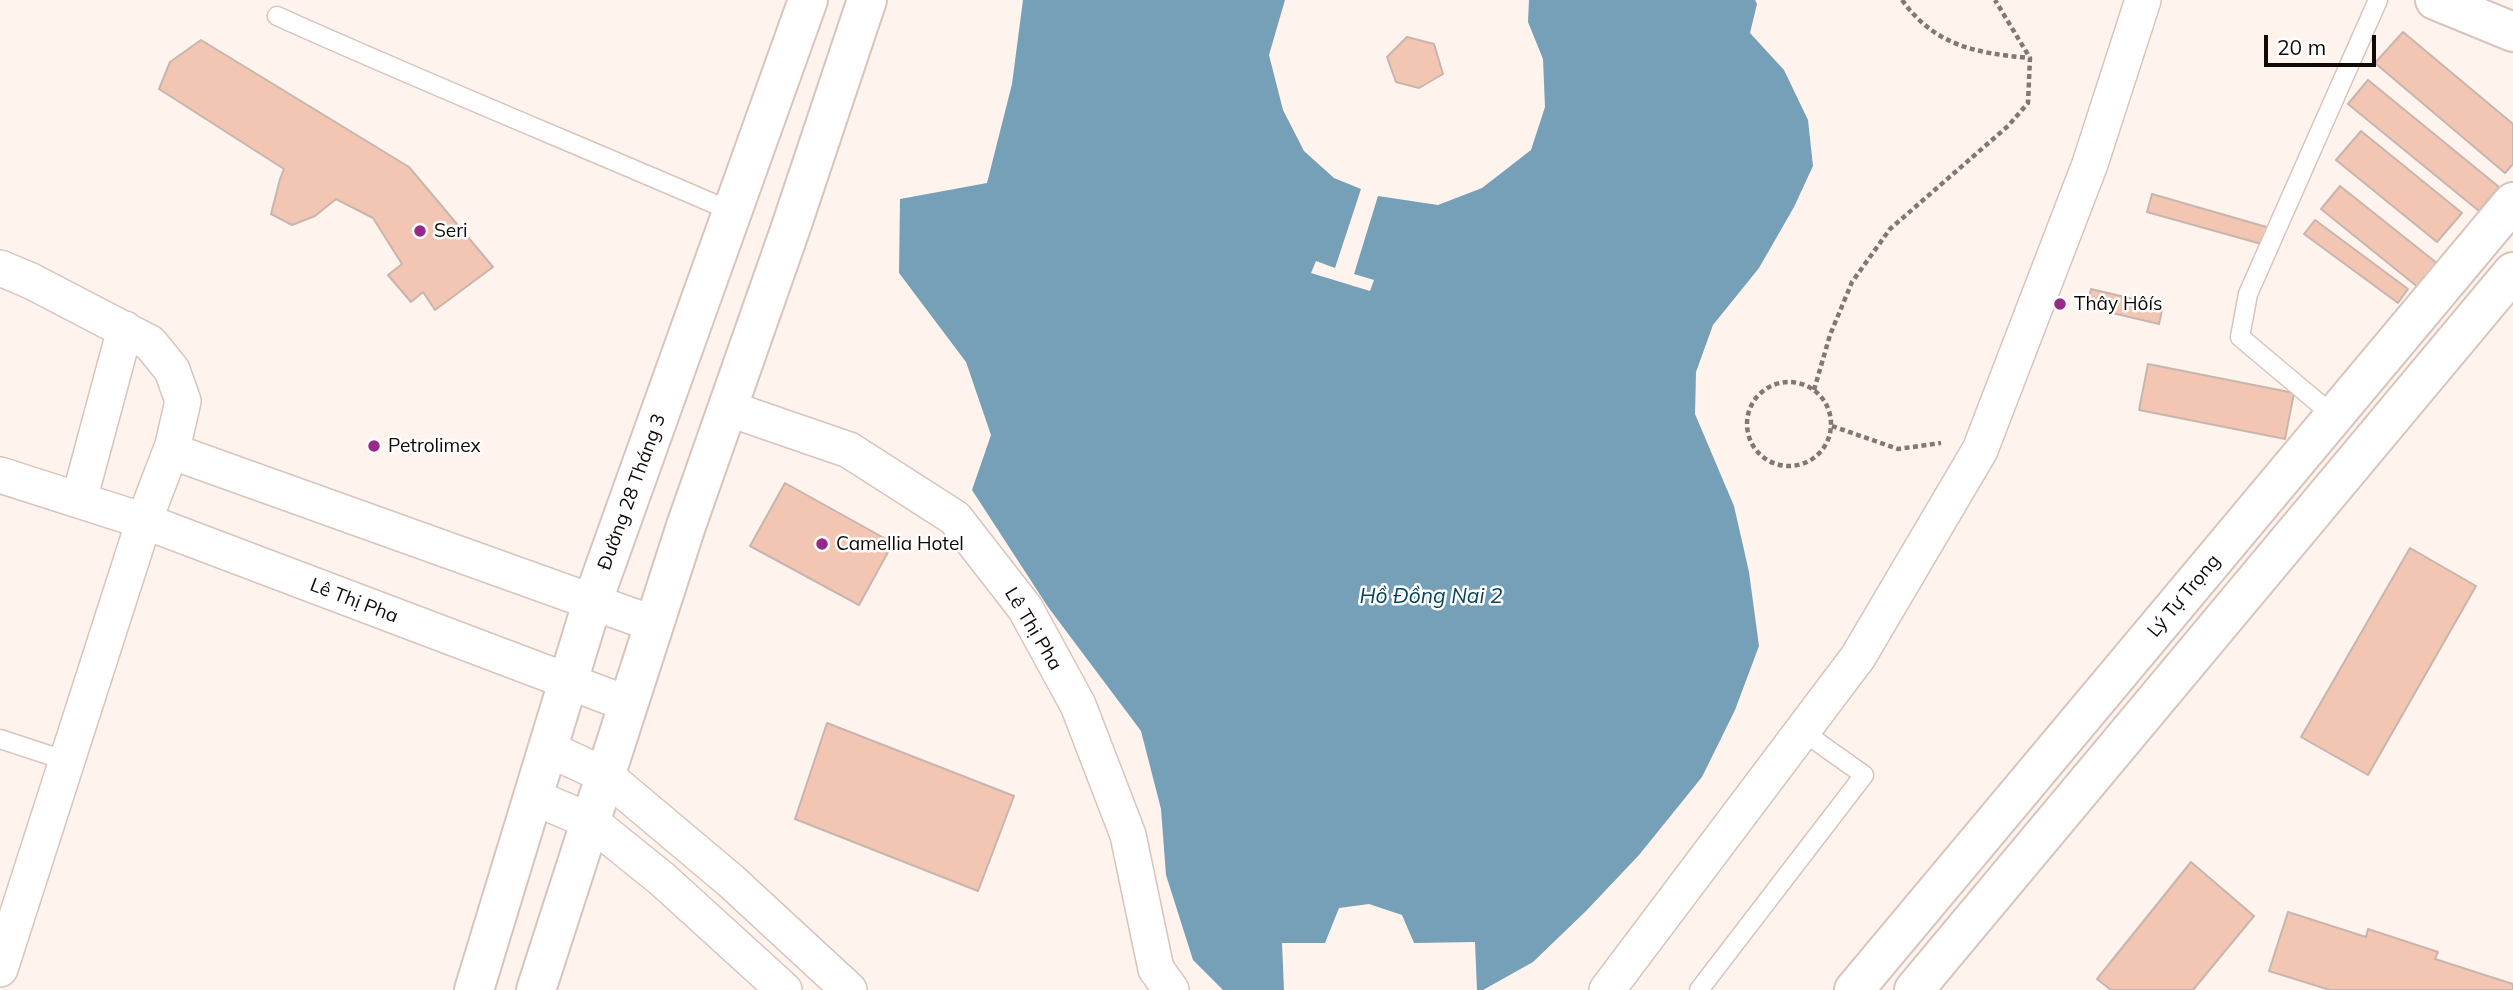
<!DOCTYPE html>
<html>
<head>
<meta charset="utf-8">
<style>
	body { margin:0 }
	#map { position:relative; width:2513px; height:990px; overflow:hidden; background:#fff3ed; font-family:Mulish,sans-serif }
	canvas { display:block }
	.scale { position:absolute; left:2264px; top:35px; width:112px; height:32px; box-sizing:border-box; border:4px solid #100a07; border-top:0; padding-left:9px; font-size:21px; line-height:24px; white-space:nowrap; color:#100a07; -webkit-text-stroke:5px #fff; paint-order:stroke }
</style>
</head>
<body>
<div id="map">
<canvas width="2513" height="990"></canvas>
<div class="scale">20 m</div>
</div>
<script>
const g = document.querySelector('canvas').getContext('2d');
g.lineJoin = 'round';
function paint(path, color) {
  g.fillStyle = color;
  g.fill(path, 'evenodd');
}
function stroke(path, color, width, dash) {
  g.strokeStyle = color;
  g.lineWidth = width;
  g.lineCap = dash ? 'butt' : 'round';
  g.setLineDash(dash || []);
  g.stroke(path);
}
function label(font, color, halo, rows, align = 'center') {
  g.font = font + ' Mulish,sans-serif';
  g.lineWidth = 5;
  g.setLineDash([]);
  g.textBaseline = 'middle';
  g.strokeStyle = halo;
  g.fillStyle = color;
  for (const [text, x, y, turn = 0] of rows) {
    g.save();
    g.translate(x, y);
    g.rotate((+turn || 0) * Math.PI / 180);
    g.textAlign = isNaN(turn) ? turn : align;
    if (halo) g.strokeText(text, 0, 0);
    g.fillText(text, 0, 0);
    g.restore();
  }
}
paint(new Path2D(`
	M 1023,0 L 1285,0 L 1269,55 L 1283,110 L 1304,151 L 1334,178 L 1361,189 L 1335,268 L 1316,261 L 1311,273 L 1370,291 L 1374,280 L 1354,274 L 1378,196 L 1438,205 L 1482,188 L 1531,150 L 1545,107 L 1543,59 L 1528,22 L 1529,0 L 1755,0 L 1757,4 L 1750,33 L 1784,70 L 1808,120 L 1813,166 L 1794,207 L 1759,268 L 1713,325 L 1696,372 L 1695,414 L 1734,506 L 1749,572 L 1759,646 L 1735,710 L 1702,777 L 1639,855 L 1586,911 L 1533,962 L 1483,990 L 1477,990 L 1475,942 L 1414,943 L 1402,915 L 1369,904 L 1339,908 L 1325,943 L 1282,943 L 1284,990 L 1223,990 L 1193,960 L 1166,875 L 1161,809 L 1141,731 L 1048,607 L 972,490 L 991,435 L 966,362 L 899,273 L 900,199 L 987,183 L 1012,84 Z`), '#75a0b7');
const building = new Path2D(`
	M 2403,32 L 2513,124 L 2513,164 L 2505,173 L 2375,63 Z
	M 1407,37 L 1434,44 L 1443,74 L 1419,88 L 1396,82 L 1387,57 Z
	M 201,40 L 409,167 L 493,267 L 435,310 L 423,292 L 411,302 L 388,275 L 402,264 L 373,218 L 336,199 L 315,216 L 292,225 L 271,214 L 280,179 L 284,169 L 159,89 L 170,62 Z
	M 2368,80 L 2499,187 L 2479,211 L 2348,104 Z
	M 2361,131 L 2462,213 L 2437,242 L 2336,160 Z
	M 2340,186 L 2443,268 L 2424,292 L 2321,209 Z
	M 2152,194 L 2270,228 L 2265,245 L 2147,212 Z
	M 2315,220 L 2408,289 L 2398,303 L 2304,234 Z
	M 2091,289 L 2163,306 L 2159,324 L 2087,307 Z
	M 2148,364 L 2294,393 L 2285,439 L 2139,410 Z
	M 785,483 L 893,543 L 859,605 L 750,546 Z
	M 2410,548 L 2476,586 L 2368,775 L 2301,737 Z
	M 827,723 L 1014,796 L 978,891 L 795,819 Z
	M 2191,862 L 2254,916 L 2193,990 L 2111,990 L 2097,979 Z
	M 2288,912 L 2366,937 L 2368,929 L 2438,952 L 2435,959 L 2513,984 L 2513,990 L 2330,990 L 2269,971 Z`);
paint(building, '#f3c6b3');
stroke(building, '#c8b5ad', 2);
const lane = new Path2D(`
	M 277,16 C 428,84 581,146 733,212
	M 2334,416 L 2240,337 L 2248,294 L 2378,0
	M 0,739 L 67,761
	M 1699,990 L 1864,775 L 1802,731`);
const street = new Path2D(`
	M 0,268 L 31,281 L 150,343 L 172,370 L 183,401 L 173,445 L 144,521 L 0,969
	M 727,408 L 849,450 L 955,518 L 1025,608 L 1078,705 L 1128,835 L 1156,969 L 1171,990
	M 171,451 L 654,624
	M 0,475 L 144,521 L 628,704
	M 79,500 L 125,329
	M 548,749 L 605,775 L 731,881 L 849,990
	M 533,797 L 590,821 L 662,879 L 784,990
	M 1607,990 L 1858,657 L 1980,450 L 2090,164 L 2143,0`);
const secondary = new Path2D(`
	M 2435,0 L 2513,32
	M 474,990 L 592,603 L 808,0
	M 536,990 L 686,526 L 790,230 L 867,0
	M 1854,990 L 2513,202
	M 1914,990 L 2513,272`);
stroke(lane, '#d7c4bc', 21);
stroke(street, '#d7c4bc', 38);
stroke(secondary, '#d7c4bc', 42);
stroke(new Path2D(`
	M 1902,0 C 1935,46 1976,53 2029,58
	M1747 424a42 42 0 1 1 84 0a42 42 0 1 1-84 0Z
	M 1814,390 L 1830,335 L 1852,282 L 1890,229 L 2008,126 L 2028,103 L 2030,58 L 1995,0
	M 1832,426 L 1898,449 L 1941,443`), '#817874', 4.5, [5, 3.5]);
stroke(lane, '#fff', 18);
stroke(street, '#fff', 35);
stroke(secondary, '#fff', 38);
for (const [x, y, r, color] of [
	[420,231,7,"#972989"],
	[2060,304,7,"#972989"],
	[374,446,7,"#972989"],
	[822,544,7,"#972989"]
]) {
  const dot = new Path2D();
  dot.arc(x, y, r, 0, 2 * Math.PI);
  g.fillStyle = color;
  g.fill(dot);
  stroke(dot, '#fff', 2.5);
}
label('19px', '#100a07', '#fff', [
	["Seri",434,231],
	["Thây Hôís",2074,304],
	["Petrolimex",388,446],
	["Camellia Hotel",836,544]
], 'left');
label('19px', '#100a07', '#fff', [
	["Đường 28 Tháng 3",632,492,-70],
	["Lý Tự Trọng",2184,596,-50],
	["Lê Thị Pha",354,601,21],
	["Lê Thị Pha",1033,629,59]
]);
label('italic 21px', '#06445c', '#fff', [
	["Hồ Đồng Nai 2",1431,597]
]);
</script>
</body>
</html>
